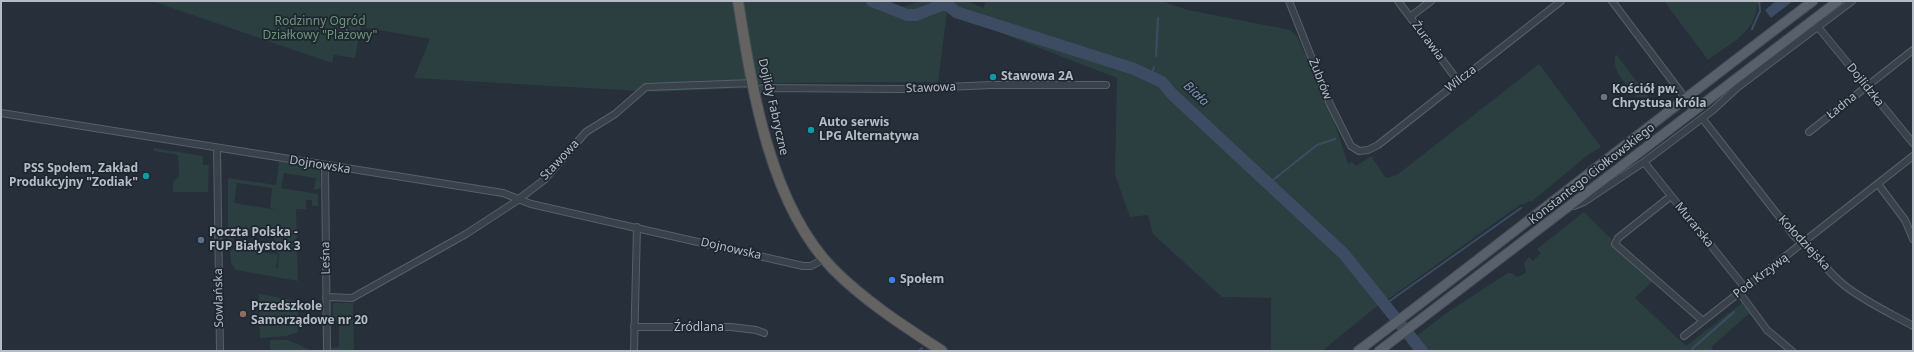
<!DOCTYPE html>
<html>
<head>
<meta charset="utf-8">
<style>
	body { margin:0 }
	#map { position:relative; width:1914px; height:352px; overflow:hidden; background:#262f3a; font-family:"Noto Sans",sans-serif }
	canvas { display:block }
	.frame { position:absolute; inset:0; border:2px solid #b5bcc6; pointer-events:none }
</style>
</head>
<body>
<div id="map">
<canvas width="1914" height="352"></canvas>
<div class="frame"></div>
</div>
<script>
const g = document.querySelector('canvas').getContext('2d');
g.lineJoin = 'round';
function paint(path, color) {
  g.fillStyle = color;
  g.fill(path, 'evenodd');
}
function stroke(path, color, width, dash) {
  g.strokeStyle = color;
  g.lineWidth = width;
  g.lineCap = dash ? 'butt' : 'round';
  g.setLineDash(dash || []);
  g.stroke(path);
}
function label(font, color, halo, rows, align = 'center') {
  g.font = font + ' "Noto Sans",sans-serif';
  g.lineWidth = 3.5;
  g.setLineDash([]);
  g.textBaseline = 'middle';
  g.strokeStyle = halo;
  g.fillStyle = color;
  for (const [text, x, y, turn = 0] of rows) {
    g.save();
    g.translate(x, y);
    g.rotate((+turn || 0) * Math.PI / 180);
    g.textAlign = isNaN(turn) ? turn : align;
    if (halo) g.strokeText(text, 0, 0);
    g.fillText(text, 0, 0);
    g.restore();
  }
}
paint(new Path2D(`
	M 152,1 L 875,1 L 895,9 L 922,1 L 967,1 L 983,8 L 986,1 L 1161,1 L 1188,10 L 1290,30 L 1297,36 L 1333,118 L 1348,164 L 1352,162 L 1356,166 L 1371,156 L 1386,178 L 1397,175 L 1539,64 L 1601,147 L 1589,154 L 1531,202 L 1529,201 L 1523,205 L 1521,204 L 1390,298 L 1387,298 L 1322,351 L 1271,351 L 1271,298 L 1222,297 L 1153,234 L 1148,215 L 1130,217 L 1115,175 L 1117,78 L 947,12 L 938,82 L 757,83 L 748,88 L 655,92 L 414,78 L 430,39 L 361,27 L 355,58 L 334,55 L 332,63 Z
	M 1664,1 L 1764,1 L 1757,6 C 1755,33 1728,45 1708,60 Z
	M 1616,54 L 1647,95 L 1649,98 L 1637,97 C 1627,85 1610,70 1616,54 Z
	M 154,148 L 203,156 L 203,165 L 209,165 L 208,192 L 173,192 L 173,182 L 179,176 L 178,155 L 154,151 Z
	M 279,161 L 320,169 L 321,188 L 314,190 L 316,178 L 284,173 L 281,188 L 318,194 L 318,206 L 312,206 L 312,200 L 306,200 L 306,209 L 296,209 L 298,281 L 236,270 L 231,263 L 230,251 L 233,249 L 278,254 L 276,268 L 278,268 L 279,254 L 273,248 L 275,233 L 235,228 L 233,247 L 228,248 L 228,178 L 276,185 ZM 237,183 L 272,188 L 270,208 L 278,210 L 234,203 Z
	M 1584,212 L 1653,281 L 1635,298 L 1686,346 L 1742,303 L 1750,313 L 1711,347 L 1714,351 L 1414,351 L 1407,343 L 1448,312 L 1508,273 L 1512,273 L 1517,277 L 1524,274 L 1526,272 L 1524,262 L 1525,262 L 1529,257 L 1533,261 L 1541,253 L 1537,249 Z
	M 259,294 L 298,301 L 298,332 L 286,336 L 260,338 Z
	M 333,303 L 353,303 L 354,351 L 331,351 L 331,348 L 339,347 L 339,322 L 333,321 Z
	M 270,340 L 288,340 L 313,351 L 270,351 Z`), '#2b3f40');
paint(new Path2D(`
	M 1776,1 L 1793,1 L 1771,18 L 1765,10 Z`), '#3d4c62');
stroke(new Path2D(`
	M 1752,29 L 1760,11 L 1759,1
	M 1156,56 L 1158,18
	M 1151,76 L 1154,67
	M 1268,184 L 1317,145 L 1335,139
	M 1384,305 L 1521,208
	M 919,351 L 922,348
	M 1692,351 L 1693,348 L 1734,312`), '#3d4c62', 2);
stroke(new Path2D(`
	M 872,1 L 907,15 L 916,15 L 942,5 L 948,5 L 956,12 L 1134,69 L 1162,82 L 1172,94 L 1344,254 L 1422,351`), '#3d4c62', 12);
const minor = new Path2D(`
	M 1289,1 L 1330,104 L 1351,146 L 1359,151 L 1368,150 L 1378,145 L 1561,1
	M 1398,1 L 1458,81
	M 1612,1 L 1695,111
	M 1410,17 L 1431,1
	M 1818,27 L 1913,143
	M 755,90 L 763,88 L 902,89 L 991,85 L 1106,85
	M 1,113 L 503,193 L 531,204 L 803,266 L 811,266 L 824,259
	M 1702,118 L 1795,237 C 1814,250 1826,271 1844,285 C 1864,301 1890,313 1913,326
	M 1809,132 L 1913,50
	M 217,148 L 220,351
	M 1644,162 L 1745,288
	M 325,165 L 327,351
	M 1878,184 L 1905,220 L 1913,239
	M 1671,196 L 1618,238 L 1615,244 L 1703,321
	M 1574,206 L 1584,202 L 1644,162 L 1713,110 L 1738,87 L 1852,1
	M 1739,292 L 1767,330 L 1792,351
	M 326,297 L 352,298 L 466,234 L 515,202 L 544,180 L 586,132 L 615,114 L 646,87 L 753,83
	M 634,327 L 731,327 L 756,330 L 764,333
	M 1684,336 L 1913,156
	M 634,351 L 637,227`);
const primary = new Path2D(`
	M 1358,351 C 1511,236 1660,116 1813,1
	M 1379,351 L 1838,1`);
const trunk = new Path2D(`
	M 738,1 C 752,88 769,203 833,269 C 866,302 904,326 942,351`);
stroke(minor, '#575f69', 8);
stroke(primary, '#424a54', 11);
stroke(trunk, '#444c56', 12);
stroke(minor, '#39414b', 6);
stroke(primary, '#57606b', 9);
stroke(trunk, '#646361', 10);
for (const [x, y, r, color] of [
	[993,77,4,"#0f9aa8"],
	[1604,97,4,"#6b7280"],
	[811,130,4,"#0f9aa8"],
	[146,176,4,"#0f9aa8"],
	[201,240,4,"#5c6f8a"],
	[892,280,4,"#3f7fe0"],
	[243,314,4,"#8d6e63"]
]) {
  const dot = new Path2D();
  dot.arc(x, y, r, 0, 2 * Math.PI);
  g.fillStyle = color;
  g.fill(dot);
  stroke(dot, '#1e2630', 1.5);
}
label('12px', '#6e9577', '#1e2630', [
	["Rodzinny Ogród",320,22],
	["Działkowy \"Plażowy\"",320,36]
]);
label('12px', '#b5bcc6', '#1e2630', [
	["Żurawia",1428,41,53],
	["Żubrów",1320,79,68],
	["Wilcza",1461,79,-38],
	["Dojlidzka",1865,85,51],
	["Stawowa",931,88,-2],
	["Ładna",1842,106,-39],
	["Dojlidy Fabryczne",773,107,77],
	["Stawowa",560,160,-47],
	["Dojnowska",320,165,9],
	["Konstantego Ciołkowskiego",1592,174,-38],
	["Murarska",1694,225,51],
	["Kołodziejska",1804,243,47],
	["Dojnowska",731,249,13],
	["Leśna",326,258,-91],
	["Pod Krzywą",1761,276,-37],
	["Sowlańska",219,298,-91],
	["Źródlana",699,328]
]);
label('bold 12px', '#b5bcc6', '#1e2630', [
	["Stawowa 2A",1001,77],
	["Kościół pw.",1612,90],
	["Chrystusa Króla",1612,104],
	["Auto serwis",819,123],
	["LPG Alternatywa",819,137],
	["PSS Społem, Zakład",138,169,"right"],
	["Produkcyjny \"Zodiak\"",138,183,"right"],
	["Poczta Polska -",209,233],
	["FUP Białystok 3",209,247],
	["Społem",900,280],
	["Przedszkole",251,307],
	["Samorządowe nr 20",251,321]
], 'left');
label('italic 13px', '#7f92ab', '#1e2630', [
	["Biała",1196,94,43]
]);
</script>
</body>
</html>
